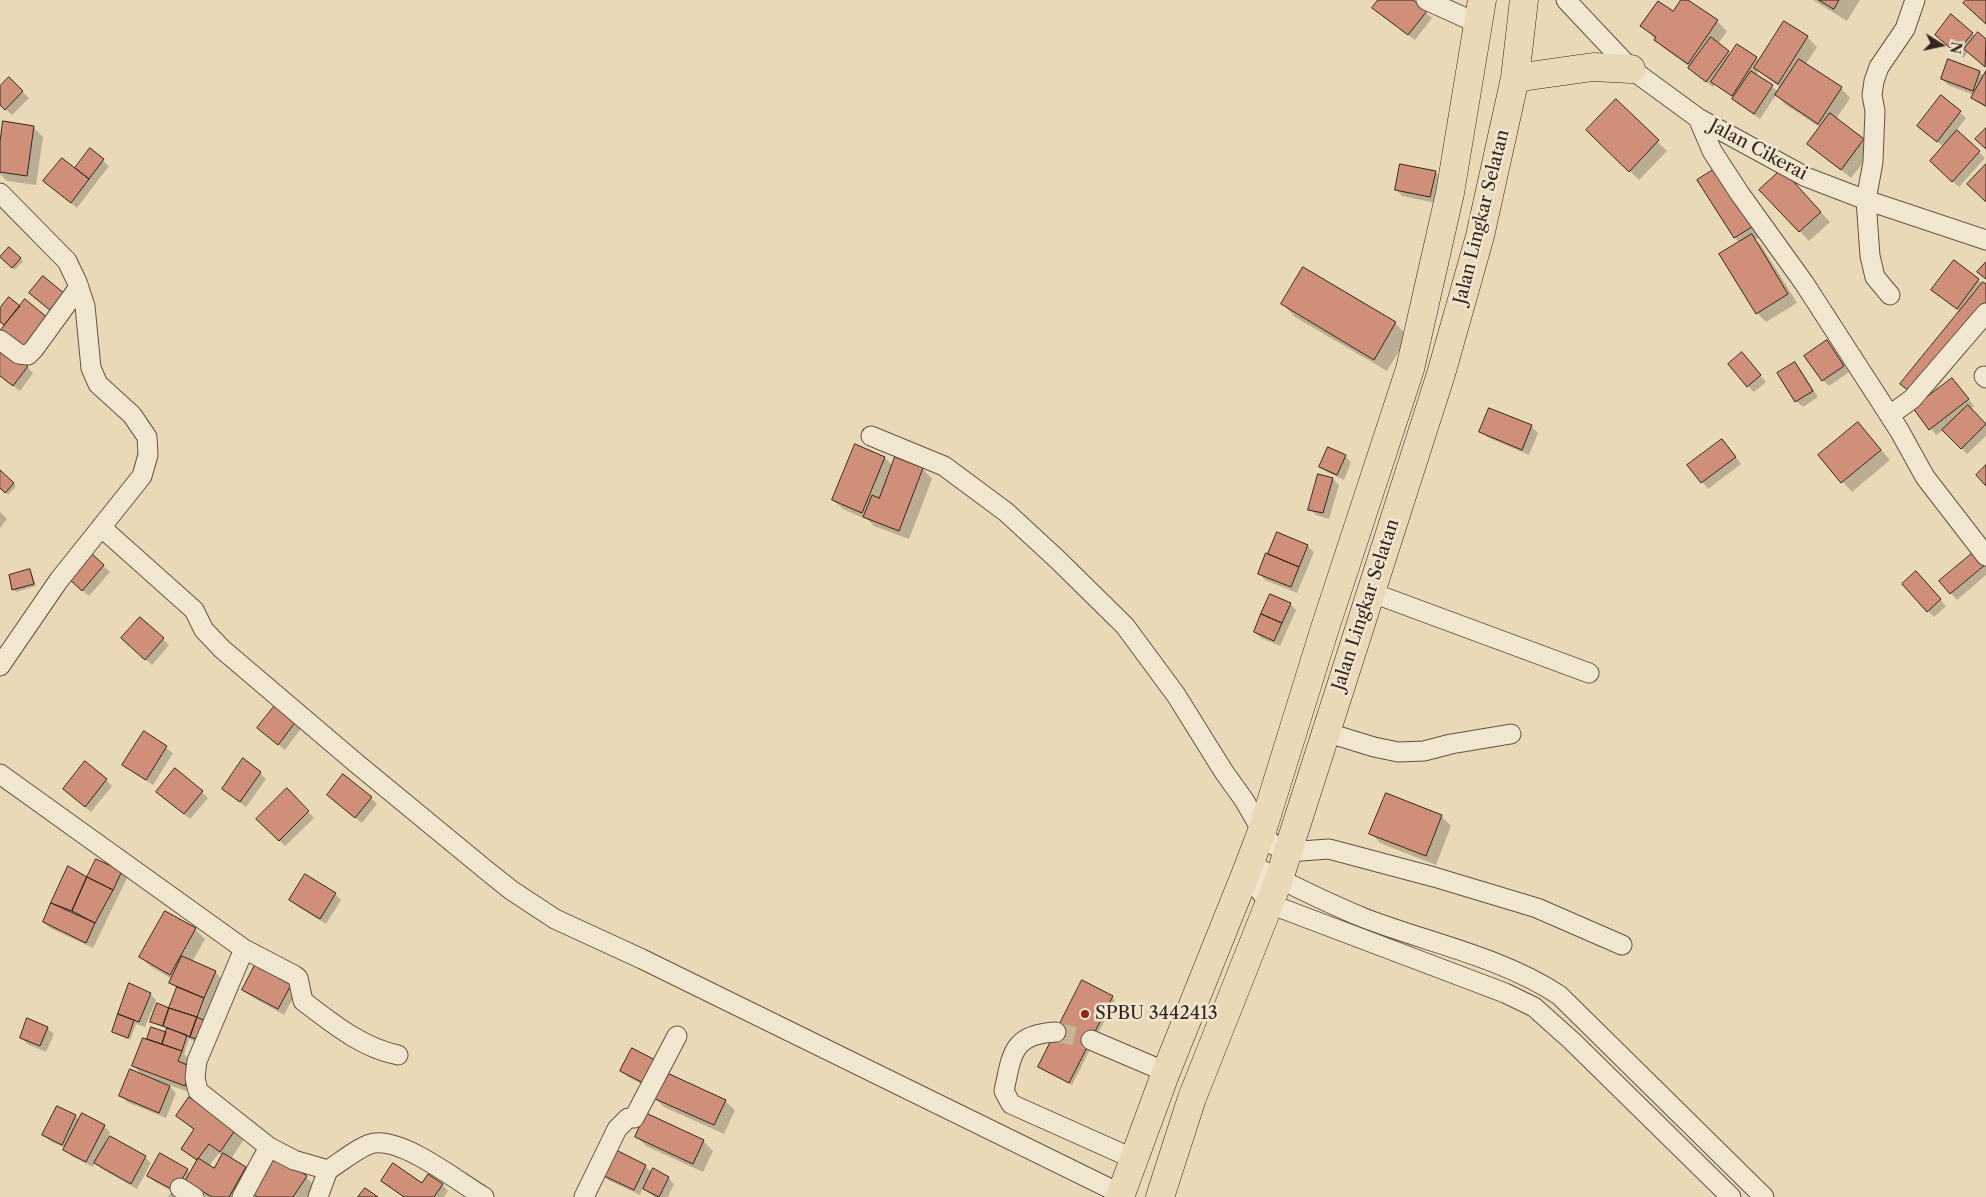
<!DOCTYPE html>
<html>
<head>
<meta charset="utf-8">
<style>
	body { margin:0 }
	#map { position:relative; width:1986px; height:1197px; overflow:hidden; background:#ead9b6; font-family:"Libre Caslon Text",serif }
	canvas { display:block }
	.north { position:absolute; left:1916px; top:20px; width:50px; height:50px; -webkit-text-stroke:4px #f1e6d0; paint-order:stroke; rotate:100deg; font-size:14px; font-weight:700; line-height:20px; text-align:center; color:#34261d }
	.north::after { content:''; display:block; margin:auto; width:18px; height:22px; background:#34261d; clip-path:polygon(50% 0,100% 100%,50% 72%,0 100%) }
</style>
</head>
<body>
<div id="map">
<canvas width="1986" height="1197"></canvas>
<div class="north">N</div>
</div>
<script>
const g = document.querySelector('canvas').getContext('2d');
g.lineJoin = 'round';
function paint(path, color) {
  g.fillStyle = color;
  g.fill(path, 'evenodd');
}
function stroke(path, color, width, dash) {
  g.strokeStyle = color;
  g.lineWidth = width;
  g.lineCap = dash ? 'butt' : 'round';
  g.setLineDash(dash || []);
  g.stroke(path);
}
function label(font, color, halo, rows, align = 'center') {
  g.font = font + ' "Libre Caslon Text",serif';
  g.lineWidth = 5;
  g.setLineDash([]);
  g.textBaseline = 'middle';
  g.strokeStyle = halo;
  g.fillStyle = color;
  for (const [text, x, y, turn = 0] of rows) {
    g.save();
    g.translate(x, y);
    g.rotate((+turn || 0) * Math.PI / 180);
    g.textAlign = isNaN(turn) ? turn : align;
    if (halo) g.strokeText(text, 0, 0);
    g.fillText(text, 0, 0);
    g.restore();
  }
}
paint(new Path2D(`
	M 1379,0 L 1411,0 L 1432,18 L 1415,40 L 1380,14 Z
	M 1682,0 L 1686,0 L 1717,21 L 1727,31 L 1718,44 L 1731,55 L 1738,46 L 1760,61 L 1807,37 L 1817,47 L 1805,65 L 1841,88 L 1850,98 L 1836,119 L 1873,150 L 1851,178 L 1809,144 L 1821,128 L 1786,105 L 1776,95 L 1760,119 L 1740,105 L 1734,98 L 1715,84 L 1713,87 L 1695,74 L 1689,68 L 1690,67 L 1665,49 L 1642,26 L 1673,13 ZM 1758,71 L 1781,88 L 1779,92 L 1756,75 Z
	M 1813,0 L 1860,0 L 1847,21 Z
	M 1952,16 L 1976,37 L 1979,34 L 1986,41 L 1986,68 L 1968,52 L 1963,58 L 1942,41 Z
	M 1949,61 L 1980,72 L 1984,77 L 1986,74 L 1986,108 L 1972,98 L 1974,95 L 1948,85 L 1942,79 Z
	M 9,79 L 29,98 L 12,115 L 0,104 L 0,88 Z
	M 1942,97 L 1966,118 L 1956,131 L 1985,158 L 1959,187 L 1937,167 L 1944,147 L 1925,132 Z
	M 1616,101 L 1667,151 L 1639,180 L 1588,130 Z
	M 33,127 L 43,137 L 36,185 L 7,181 L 0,174 L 0,151 Z
	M 90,150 L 109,166 L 77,208 L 51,187 L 75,170 Z
	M 1435,172 L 1441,178 L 1436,203 L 1402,196 L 1396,189 Z
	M 1791,180 L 1830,222 L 1809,241 L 1761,190 Z
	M 1698,181 L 1763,235 L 1755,240 L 1761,245 L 1797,303 L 1766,322 L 1757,313 L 1740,243 L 1735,238 Z
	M 9,248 L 23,261 L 15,270 L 2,257 Z
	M 1978,280 L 1986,286 L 1986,327 L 1931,395 L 1952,379 L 1974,406 L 1970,409 L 1986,425 L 1986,436 L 1967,454 L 1943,430 L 1936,435 L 1915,409 L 1960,312 L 1933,290 Z
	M 1283,304 L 1395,323 L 1408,336 L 1387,371 L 1295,317 Z
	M 1827,342 L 1849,372 L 1829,386 L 1823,380 Z
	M 1748,360 L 1766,382 L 1754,392 L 1748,386 Z
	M 1794,364 L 1801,370 L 1818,397 L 1803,407 L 1796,401 L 1779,374 Z
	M 27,367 L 33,373 L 20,391 L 0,376 Z
	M 1490,409 L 1532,427 L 1538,433 L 1529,455 L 1487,437 L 1481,431 Z
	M 1858,423 L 1890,460 L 1852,492 L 1820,456 Z
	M 856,446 L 885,458 L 893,466 L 896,459 L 923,469 L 932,479 L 909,539 L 874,526 L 868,520 L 843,509 L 833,500 Z
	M 1728,446 L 1741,464 L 1708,489 L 1689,465 Z
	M 1345,456 L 1351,462 L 1344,480 L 1327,472 L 1320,466 Z
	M 0,472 L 16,486 L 8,495 L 0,487 Z
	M 1333,479 L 1339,485 L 1329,519 L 1316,515 L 1310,509 Z
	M 0,512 L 7,519 L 0,528 Z
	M 1307,546 L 1314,552 L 1297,593 L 1265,580 L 1259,573 Z
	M 1975,553 L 1986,565 L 1986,575 L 1957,600 L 1941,581 Z
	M 90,554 L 110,572 L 89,596 L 75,584 Z
	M 29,571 L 32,574 L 36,586 L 16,592 L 14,589 Z
	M 1922,579 L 1946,606 L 1934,617 L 1928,611 Z
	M 1290,604 L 1296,610 L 1280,646 L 1261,638 L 1255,632 Z
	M 140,618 L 169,645 L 152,665 L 128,644 Z
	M 276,705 L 302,727 L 285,750 L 258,728 Z
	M 144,733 L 173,753 L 153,785 L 130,770 L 124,764 Z
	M 260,773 L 266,779 L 246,807 L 223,789 Z
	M 106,780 L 112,786 L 91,812 L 64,789 Z
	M 287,790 L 314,818 L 285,846 L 258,819 Z
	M 202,792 L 208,798 L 190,819 L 164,798 Z
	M 1386,794 L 1442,817 L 1451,826 L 1436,865 L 1380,843 L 1371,833 Z
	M 371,798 L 377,804 L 362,823 L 334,801 Z
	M 68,868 L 88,879 L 121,872 L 127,878 L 93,948 L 50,928 L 44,922 Z
	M 335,894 L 341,900 L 326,924 L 297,906 L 291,900 Z
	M 195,929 L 205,939 L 192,962 L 215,972 L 221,978 L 197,1042 L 189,1039 L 184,1054 L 191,1061 L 194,1094 L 167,1084 L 176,1093 L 166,1118 L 127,1102 L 121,1096 L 144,1077 L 134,1066 L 148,1041 L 152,1028 L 166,1034 L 167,1029 L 152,1022 L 170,1010 L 177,989 L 171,983 L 172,979 L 150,966 L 141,957 Z
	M 1082,982 L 1115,1000 L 1072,1085 L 1039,1067 Z
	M 290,986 L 296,992 L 284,1015 L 249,995 L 243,989 Z
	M 150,994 L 156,1000 L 145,1027 L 136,1024 L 130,1040 L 116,1034 L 113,1031 Z
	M 47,1028 L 54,1034 L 46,1052 L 27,1044 L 21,1037 Z
	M 632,1050 L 653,1090 L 628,1077 L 621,1071 Z
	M 655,1098 L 725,1101 L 735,1110 L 724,1134 L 664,1107 Z
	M 75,1116 L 80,1120 L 104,1126 L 110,1132 L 106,1141 L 145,1157 L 151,1163 L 137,1189 L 102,1169 L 95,1162 L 93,1167 L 71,1156 L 65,1148 L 50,1141 L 44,1135 Z
	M 177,1116 L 235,1130 L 244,1139 L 231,1159 L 246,1168 L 255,1178 L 243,1197 L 207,1197 L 196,1190 L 183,1197 L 168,1197 L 172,1191 L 155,1182 L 149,1176 L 187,1170 L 191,1174 L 198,1162 L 182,1149 L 195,1131 ZM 219,1153 L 223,1156 L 215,1170 L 209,1166 Z
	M 637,1137 L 703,1141 L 713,1151 L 703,1172 L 646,1146 Z
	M 645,1166 L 652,1173 L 668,1178 L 674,1184 L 668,1197 L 654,1197 L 643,1188 L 640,1195 L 608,1180 L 602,1174 Z
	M 306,1177 L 316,1187 L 309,1197 L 256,1197 L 251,1192 Z
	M 382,1181 L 442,1185 L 448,1191 L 444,1197 L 403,1197 Z`), '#0003');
const building = new Path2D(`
	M 1378,0 L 1413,0 L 1427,11 L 1408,35 L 1372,8 Z
	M 1681,0 L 1688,0 L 1718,20 L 1688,64 L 1654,40 L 1656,37 L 1640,26 L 1658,1 L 1673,11 Z
	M 1819,0 L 1839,0 L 1834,9 Z
	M 1966,0 L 1986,0 L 1986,24 L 1963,3 Z
	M 1951,14 L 1973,33 L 1956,53 L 1935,35 Z
	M 1784,21 L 1808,36 L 1778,84 L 1754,68 Z
	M 1978,32 L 1986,39 L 1985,67 L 1964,49 Z
	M 1711,37 L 1729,51 L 1706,82 L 1688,68 Z
	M 1737,44 L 1757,57 L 1732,96 L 1711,82 Z
	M 1799,59 L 1842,87 L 1818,124 L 1775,95 Z
	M 1948,59 L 1980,71 L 1973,91 L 1941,79 Z
	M 1751,71 L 1773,85 L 1754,114 L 1732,99 Z
	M 1986,71 L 1986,106 L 1971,98 Z
	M 9,77 L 23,91 L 5,110 L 0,105 L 0,86 Z
	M 1941,95 L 1961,111 L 1937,142 L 1917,126 Z
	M 1616,99 L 1659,140 L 1629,172 L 1586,130 Z
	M 1830,113 L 1864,139 L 1841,170 L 1807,144 Z
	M 3,121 L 34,126 L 27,176 L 0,172 L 0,142 Z
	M 1986,128 L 1986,149 L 1975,139 Z
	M 1957,130 L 1980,151 L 1952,182 L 1930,161 Z
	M 90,148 L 104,159 L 89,179 L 75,168 Z
	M 62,158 L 89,179 L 71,203 L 43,181 Z
	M 1400,164 L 1436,171 L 1430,197 L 1395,190 Z
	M 1986,164 L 1986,202 L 1967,184 Z
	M 1718,167 L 1755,225 L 1734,238 L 1697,180 Z
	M 1782,169 L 1821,212 L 1799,232 L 1759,190 Z
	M 1752,234 L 1788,294 L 1756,314 L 1719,254 Z
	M 9,247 L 21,258 L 12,268 L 0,257 Z
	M 1954,260 L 1979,279 L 1957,309 L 1931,290 Z
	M 1986,262 L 1986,279 L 1977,272 Z
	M 1303,267 L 1396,322 L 1374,360 L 1281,304 Z
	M 43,276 L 65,294 L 51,311 L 29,293 Z
	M 1983,282 L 1986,284 L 1986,306 L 1914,395 L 1900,384 Z
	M 9,297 L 20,306 L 4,325 L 0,322 L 0,308 Z
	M 25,299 L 49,319 L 23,352 L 0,333 L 0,331 Z
	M 1827,340 L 1844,366 L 1822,381 L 1804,356 Z
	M 0,345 L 28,366 L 13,386 L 0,376 Z
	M 1742,352 L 1761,375 L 1747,387 L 1728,364 Z
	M 1795,362 L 1813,391 L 1795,402 L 1777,373 Z
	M 1952,378 L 1969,399 L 1929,430 L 1913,408 Z
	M 1968,405 L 1986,424 L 1961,449 L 1942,430 Z
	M 1489,408 L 1532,425 L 1522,450 L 1479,432 Z
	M 1858,422 L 1881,450 L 1841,483 L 1818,455 Z
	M 1722,439 L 1736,457 L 1701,483 L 1687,465 Z
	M 855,444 L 885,457 L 862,513 L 832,500 Z
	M 1328,447 L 1346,455 L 1337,475 L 1319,467 Z
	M 895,457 L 923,468 L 899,531 L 863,517 L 872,495 L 879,498 Z
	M 1986,465 L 1986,486 L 1976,475 Z
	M 0,470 L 14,483 L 5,493 L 0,488 Z
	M 1318,474 L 1333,478 L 1323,513 L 1308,510 Z
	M 1277,532 L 1308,545 L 1299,567 L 1268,554 Z
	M 1975,551 L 1986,564 L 1950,594 L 1939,581 Z
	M 90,552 L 104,565 L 82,591 L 68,578 Z
	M 1266,553 L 1299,567 L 1291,587 L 1258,574 Z
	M 30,569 L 34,584 L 12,590 L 9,575 Z
	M 1916,571 L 1941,599 L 1927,612 L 1902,584 Z
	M 1270,594 L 1291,603 L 1282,623 L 1261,614 Z
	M 1261,614 L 1282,623 L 1274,641 L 1254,632 Z
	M 140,617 L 164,638 L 145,660 L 121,638 Z
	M 276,704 L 297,720 L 278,745 L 257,728 Z
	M 144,731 L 167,746 L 146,780 L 122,765 Z
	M 243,758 L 261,772 L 240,802 L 222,789 Z
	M 85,761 L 107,779 L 85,807 L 63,789 Z
	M 175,768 L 203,791 L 184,814 L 156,792 Z
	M 343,774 L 372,797 L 355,818 L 327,795 Z
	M 287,788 L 309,811 L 279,841 L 256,819 Z
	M 1386,793 L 1442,815 L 1426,856 L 1369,834 Z
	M 96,859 L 122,871 L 113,890 L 87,877 Z
	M 68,866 L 87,877 L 72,911 L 51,903 Z
	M 305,874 L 336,893 L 320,919 L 289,900 Z
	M 87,877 L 113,890 L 95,923 L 72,911 Z
	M 51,903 L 95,923 L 86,943 L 43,922 Z
	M 165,911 L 196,928 L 170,975 L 139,957 Z
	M 182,956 L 216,971 L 204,998 L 169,983 Z
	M 255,965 L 291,985 L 278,1009 L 242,990 Z
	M 1082,980 L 1113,996 L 1069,1083 L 1038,1067 Z
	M 129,983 L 151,993 L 139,1022 L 118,1014 Z
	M 177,987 L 204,998 L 197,1017 L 169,1008 Z
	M 157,1003 L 169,1008 L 163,1026 L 150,1022 Z
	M 169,1008 L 197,1017 L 190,1037 L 163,1026 Z
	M 118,1014 L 134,1020 L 128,1038 L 112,1032 Z
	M 197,1017 L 210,1023 L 203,1041 L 190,1037 Z
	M 27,1018 L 48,1027 L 40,1046 L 20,1038 Z
	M 151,1027 L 166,1032 L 162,1044 L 147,1039 Z
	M 167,1028 L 187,1035 L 182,1051 L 162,1044 Z
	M 143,1038 L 182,1051 L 178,1061 L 192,1067 L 185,1086 L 132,1066 Z
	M 632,1048 L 659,1062 L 647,1085 L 620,1071 Z
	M 130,1069 L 170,1086 L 159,1113 L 119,1096 Z
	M 665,1072 L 726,1100 L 714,1125 L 653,1098 Z
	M 189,1097 L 236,1129 L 220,1152 L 209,1144 L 197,1160 L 181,1149 L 194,1129 L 176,1116 Z
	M 57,1106 L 76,1115 L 62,1145 L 42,1135 Z
	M 82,1113 L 105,1125 L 86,1162 L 63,1150 Z
	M 646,1113 L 704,1140 L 693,1164 L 635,1137 Z
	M 110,1136 L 146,1156 L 131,1184 L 94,1163 Z
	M 612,1148 L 646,1165 L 634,1190 L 600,1174 Z
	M 160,1153 L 188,1169 L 175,1191 L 147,1176 Z
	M 223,1153 L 246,1167 L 229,1197 L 212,1197 L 185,1181 L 198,1158 L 214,1168 Z
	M 274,1155 L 307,1176 L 293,1197 L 257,1197 L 250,1192 Z
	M 393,1163 L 422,1183 L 428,1174 L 443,1184 L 434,1197 L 404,1197 L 381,1181 Z
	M 653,1168 L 669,1177 L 659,1197 L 643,1189 Z
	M 365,1188 L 378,1197 L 358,1197 Z`);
paint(building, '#cf8f79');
stroke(building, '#34261d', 1);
stroke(new Path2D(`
	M 1056,1032 L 1091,1040`), '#c6b597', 19, [19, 9]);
const minor = new Path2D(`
	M 1426,0 L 1479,24
	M 1566,0 L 1631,69 L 1698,118 L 1806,177 L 1866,200 L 1986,240
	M 1698,118 L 1712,151 L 1740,194 L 1804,283 L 1899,430 L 1925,477 L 1986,556
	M 0,193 L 67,261 L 77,282 L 85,306 L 91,368 L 98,384 L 132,415 L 147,437 L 148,455 L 142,476 L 59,580 L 0,666
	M 1890,295 L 1875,277 L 1870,256 L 1866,200 L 1873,162 L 1875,111 L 1872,95 L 1874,81 L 1879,67 L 1905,29 L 1915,0
	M 0,340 L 19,354 L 28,355 L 34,349 L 79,287
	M 1984,376 L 1986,378
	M 1890,415 L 1912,399 L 1986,313
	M 871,436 L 944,466 L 1006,512 L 1058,560 L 1125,626 L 1176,695 L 1224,772 L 1244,800 L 1262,831 L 1272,844 L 1287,852 L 1329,849 L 1434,877 L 1537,908 L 1622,945
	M 101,527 L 194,610 L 204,630 L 222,649 L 356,763 L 486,870 L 511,890 L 555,919 L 642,959 L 1121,1194
	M 1370,592 L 1589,673
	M 1325,732 L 1374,747 L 1398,752 L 1424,751 L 1451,744 L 1511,734
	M 0,774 L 244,949 L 197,1061 L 195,1078 L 198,1091 L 269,1147 L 294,1160 L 328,1170 C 340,1163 362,1144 375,1143 C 406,1140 457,1181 484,1197
	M 1250,864 C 1287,883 1325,902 1364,918 C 1429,943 1501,957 1559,995 L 1764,1197
	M 1246,873 L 1270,904 L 1505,993 L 1534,1007 L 1572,1041 L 1731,1197
	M 244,949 L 294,975 L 298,978 L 303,1001 C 332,1023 362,1048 398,1055
	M 1056,1032 C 1012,1034 1012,1054 1004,1091 L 1011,1104 L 1134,1159
	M 1091,1040 L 1166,1072
	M 180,1188 L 194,1197
	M 242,1197 L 269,1147
	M 318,1197 L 328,1170
	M 584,1197 L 617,1129 L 628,1118 L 634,1118 L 677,1036`);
const highway = new Path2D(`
	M 1515,78 L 1593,67 L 1631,69
	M 1120,1197 L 1166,1072 L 1246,873 L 1262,831 L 1324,631 L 1410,369 L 1450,193 L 1482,0
	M 1160,1197 L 1192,1098 L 1279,879 L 1441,374 L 1480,236 L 1515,78 L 1524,0`);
stroke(minor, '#625343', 21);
stroke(highway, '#34261d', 29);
stroke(minor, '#f1e6d0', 19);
stroke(highway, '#ead9b6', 28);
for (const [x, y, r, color] of [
	[1085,1014,5,"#8f2418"]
]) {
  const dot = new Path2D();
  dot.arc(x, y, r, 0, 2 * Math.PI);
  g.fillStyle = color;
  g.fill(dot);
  stroke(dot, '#f1e6d0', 2);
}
label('18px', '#34261d', '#f1e6d0', [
	["Jalan Cikerai",1758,150,28],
	["Jalan Lingkar Selatan",1482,217,-76],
	["Jalan Lingkar Selatan",1366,605,-72]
]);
label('18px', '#34261d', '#f1e6d0', [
	["SPBU 3442413",1095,1014]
], 'left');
</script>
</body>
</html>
